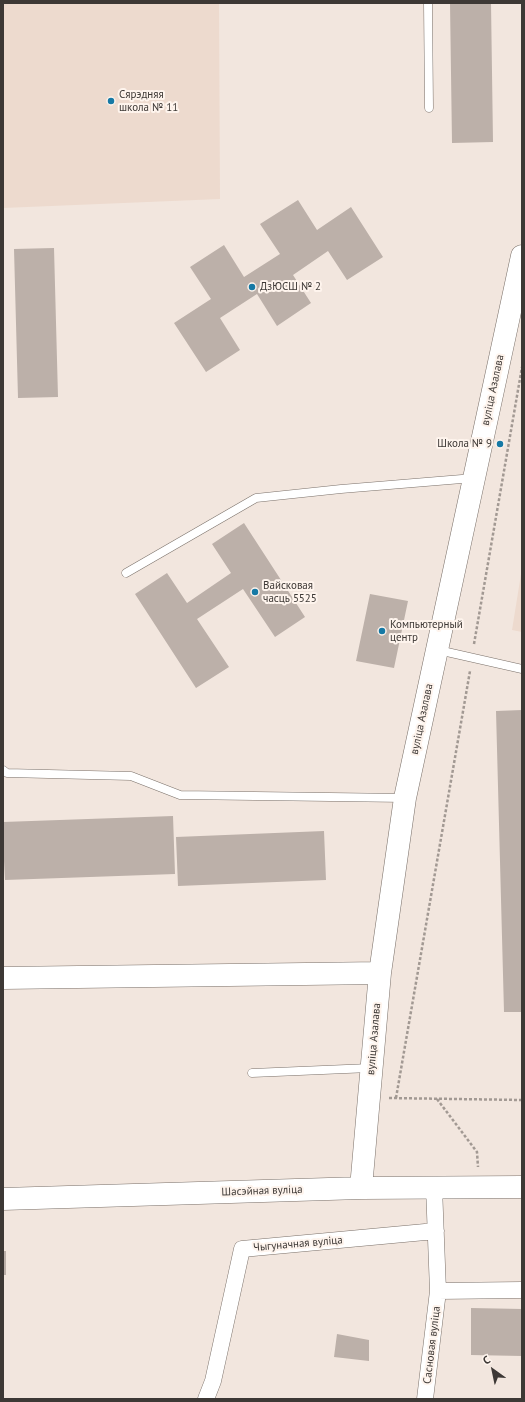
<!DOCTYPE html>
<html>
<head>
<meta charset="utf-8">
<style>
	body { margin:0 }
	#map { position:relative; width:525px; height:1402px; overflow:hidden; background:#f2e6de; font-family:"PT Sans",sans-serif }
	canvas { display:block }
	.frame { position:absolute; inset:0; border:4px solid #3d3835; pointer-events:none }
	.north { position:absolute; left:473px; top:1350px; width:40px; height:40px; -webkit-text-stroke:3px #fef4ed; paint-order:stroke; rotate:327deg; font-size:11px; font-weight:700; line-height:16px; text-align:center; color:#3d3835 }
	.north::after { content:''; display:block; margin:auto; width:14px; height:18px; background:#3d3835; clip-path:polygon(50% 0,100% 100%,50% 72%,0 100%) }
</style>
</head>
<body>
<div id="map">
<canvas width="525" height="1402"></canvas>
<div class="frame"></div>
<div class="north">С</div>
</div>
<script>
const g = document.querySelector('canvas').getContext('2d');
g.lineJoin = 'round';
function paint(path, color) {
  g.fillStyle = color;
  g.fill(path, 'evenodd');
}
function stroke(path, color, width, dash) {
  g.strokeStyle = color;
  g.lineWidth = width;
  g.lineCap = dash ? 'butt' : 'round';
  g.setLineDash(dash || []);
  g.stroke(path);
}
function label(font, color, halo, rows, align = 'center') {
  g.font = font + ' "PT Sans",sans-serif';
  g.lineWidth = 4;
  g.setLineDash([]);
  g.textBaseline = 'middle';
  g.strokeStyle = halo;
  g.fillStyle = color;
  for (const [text, x, y, turn = 0] of rows) {
    g.save();
    g.translate(x, y);
    g.rotate((+turn || 0) * Math.PI / 180);
    g.textAlign = isNaN(turn) ? turn : align;
    if (halo) g.strokeText(text, 0, 0);
    g.fillText(text, 0, 0);
    g.restore();
  }
}
paint(new Path2D(`
	M 3,3 L 219,3 L 220,199 L 3,208 Z
	M 522,568 L 522,632 L 512,630 Z`), '#eddace');
paint(new Path2D(`
	M 450,3 L 491,3 L 493,142 L 452,143 Z
	M 298,200 L 317,230 L 351,207 L 383,257 L 347,280 L 328,251 L 293,275 L 311,303 L 277,326 L 257,294 L 220,318 L 240,350 L 206,372 L 174,323 L 211,299 L 190,267 L 224,245 L 244,277 L 280,254 L 260,224 Z
	M 54,248 L 58,397 L 18,398 L 14,249 Z
	M 244,523 L 305,617 L 275,637 L 243,589 L 197,619 L 229,667 L 196,688 L 135,594 L 167,573 L 187,603 L 231,573 L 212,544 Z
	M 370,594 L 408,601 L 394,668 L 356,661 Z
	M 522,710 L 522,1012 L 504,1012 L 496,711 Z
	M 173,816 L 175,874 L 5,880 L 4,861 L 3,861 L 3,822 Z
	M 324,831 L 326,880 L 178,886 L 176,837 Z
	M 3,1251 L 6,1251 L 6,1275 L 3,1275 Z
	M 471,1308 L 522,1309 L 522,1356 L 471,1355 Z
	M 337,1334 L 369,1340 L 369,1361 L 334,1357 Z`), '#bcb0a9');
const lane = new Path2D(`
	M 428,3 L 429,108
	M 126,573 L 256,498 L 341,489 L 474,478
	M 438,650 L 522,669
	M 3,770 L 7,773 L 131,776 L 180,795 L 405,798
	M 252,1073 L 370,1068`);
const street = new Path2D(`
	M 438,1291 L 522,1290
	M 206,1399 L 213,1381 L 242,1249 L 436,1231
	M 425,1399 L 438,1291 L 434,1187`);
const secondary = new Path2D(`
	M 3,978 L 380,973
	M 361,1188 L 380,973 L 405,798 L 522,256
	M 3,1199 L 361,1188 L 522,1187`);
stroke(lane, '#7a7069', 9);
stroke(street, '#7a7069', 17);
stroke(secondary, '#7a7069', 23);
stroke(new Path2D(`
	M 474,644 L 522,367
	M 389,1098 L 522,1100
	M 396,1098 L 470,671
	M 437,1099 L 477,1152 L 478,1167`), '#a29993', 2.5, [3, 2]);
stroke(lane, '#fff', 8);
stroke(street, '#fff', 16);
stroke(secondary, '#fff', 22);
for (const [x, y, r, color] of [
	[111,101,4,"#1679a5"],
	[252,287,4,"#1679a5"],
	[500,444,4,"#1679a5"],
	[255,592,4,"#1679a5"],
	[382,631,4,"#1679a5"]
]) {
  const dot = new Path2D();
  dot.arc(x, y, r, 0, 2 * Math.PI);
  g.fillStyle = color;
  g.fill(dot);
  stroke(dot, '#fef4ed', 1.5);
}
label('11px', '#3d3835', '#fef4ed', [
	["Сярэдняя",119,95],
	["школа № 11",119,108],
	["ДзЮСШ № 2",260,287],
	["Школа № 9",492,444,"right"],
	["Вайсковая",263,586],
	["часць 5525",263,599],
	["Компьютерный",390,625],
	["центр",390,638]
], 'left');
label('11px', '#3d3835', '#fef4ed', [
	["вуліца Азалава",493,390,-78],
	["вуліца Азалава",422,719,-78],
	["вуліца Азалава",374,1039,-85],
	["Шасэйная вуліца",262,1191,-2],
	["Чыгуначная вуліца",298,1244,-5],
	["Сасновая вуліца",432,1345,-83]
]);
</script>
</body>
</html>
